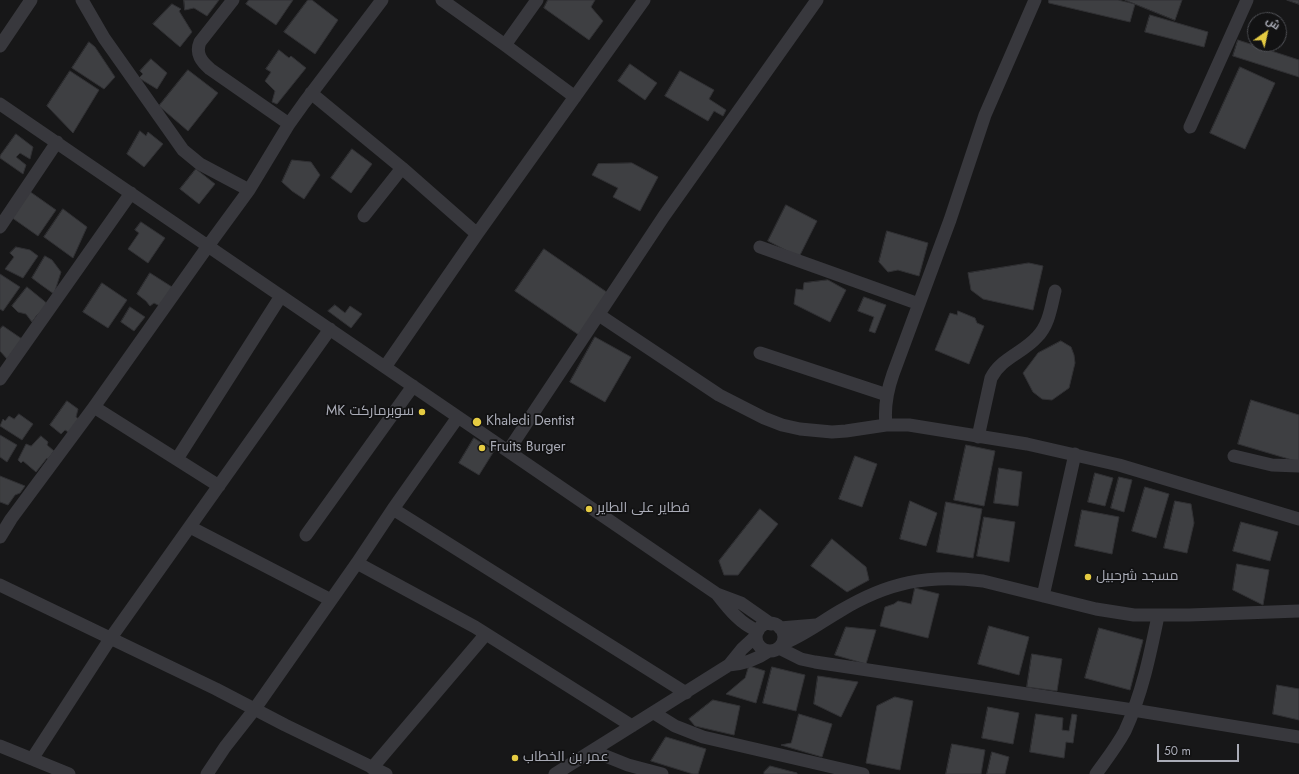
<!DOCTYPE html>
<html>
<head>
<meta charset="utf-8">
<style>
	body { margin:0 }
	#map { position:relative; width:1299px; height:774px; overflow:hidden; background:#171718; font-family:Jost,Cairo,sans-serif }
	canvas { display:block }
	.north { position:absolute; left:1247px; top:12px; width:40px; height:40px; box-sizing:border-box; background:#121213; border:1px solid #4f5055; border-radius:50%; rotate:34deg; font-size:11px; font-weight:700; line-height:16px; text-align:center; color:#aaacb7 }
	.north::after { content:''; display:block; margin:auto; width:14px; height:18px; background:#e5cb42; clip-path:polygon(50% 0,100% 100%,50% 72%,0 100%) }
	.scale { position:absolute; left:1157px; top:744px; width:82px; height:18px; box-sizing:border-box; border:2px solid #aaacb7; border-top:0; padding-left:5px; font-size:12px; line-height:14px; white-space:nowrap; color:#aaacb7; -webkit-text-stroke:3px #121213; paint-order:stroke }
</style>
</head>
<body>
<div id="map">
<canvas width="1299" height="774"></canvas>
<div class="north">ش</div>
<div class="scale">50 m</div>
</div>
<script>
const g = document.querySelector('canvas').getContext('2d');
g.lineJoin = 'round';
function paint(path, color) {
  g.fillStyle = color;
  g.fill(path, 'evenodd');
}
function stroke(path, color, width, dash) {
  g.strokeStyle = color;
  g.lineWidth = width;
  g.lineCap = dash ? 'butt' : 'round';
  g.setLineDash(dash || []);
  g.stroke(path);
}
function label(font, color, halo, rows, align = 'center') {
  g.font = font + ' Jost,Cairo,sans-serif';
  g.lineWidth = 3.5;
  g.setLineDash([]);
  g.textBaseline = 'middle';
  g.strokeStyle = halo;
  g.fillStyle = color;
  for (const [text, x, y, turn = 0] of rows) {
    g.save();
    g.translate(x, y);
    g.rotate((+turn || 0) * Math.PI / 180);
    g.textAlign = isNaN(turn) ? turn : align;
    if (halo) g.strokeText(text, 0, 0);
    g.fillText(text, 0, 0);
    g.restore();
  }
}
const building = new Path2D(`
	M 184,0 L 219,0 L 207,16 L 194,8 L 185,10 Z
	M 249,0 L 293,0 L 276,25 L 246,4 Z
	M 308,0 L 312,0 L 338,20 L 315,54 L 284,32 Z
	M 548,0 L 595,0 L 591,7 L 603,21 L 589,40 L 544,8 Z
	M 1049,0 L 1118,0 L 1135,4 L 1130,22 L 1049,3 Z
	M 1125,0 L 1182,0 L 1175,20 Z
	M 1287,0 L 1299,0 L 1299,4 Z
	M 172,4 L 181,9 L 179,11 L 192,32 L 180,47 L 153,24 Z
	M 1150,15 L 1208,32 L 1204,47 L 1145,32 Z
	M 1238,40 L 1299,60 L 1299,77 L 1233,56 Z
	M 89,42 L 95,47 L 115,77 L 104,89 L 72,68 Z
	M 279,50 L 289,58 L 291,56 L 306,68 L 277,104 L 272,102 L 275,91 L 265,81 L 271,72 L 266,69 Z
	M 151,59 L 167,73 L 157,89 L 139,78 L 143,74 L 140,71 Z
	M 630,64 L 657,83 L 645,100 L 618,81 Z
	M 1240,67 L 1275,83 L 1245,149 L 1210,133 Z
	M 188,70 L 218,93 L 188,131 L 159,106 Z
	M 70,71 L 99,90 L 73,133 L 47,106 Z
	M 680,71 L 714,90 L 709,99 L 726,110 L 723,116 L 714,111 L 708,121 L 665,96 Z
	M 140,131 L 146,136 L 148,132 L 163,144 L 144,167 L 127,154 Z
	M 16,134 L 33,147 L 30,159 L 20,153 L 16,157 L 26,165 L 23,174 L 0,158 L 0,156 Z
	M 352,149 L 372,164 L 351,193 L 331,178 Z
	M 292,160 L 311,162 L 320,175 L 304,199 L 292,191 L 282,182 Z
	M 632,163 L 658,177 L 640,211 L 613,197 L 618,188 L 592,175 L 598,164 Z
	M 196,169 L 215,184 L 199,204 L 180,189 Z
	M 29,191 L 56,210 L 38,236 L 11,217 Z
	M 786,205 L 817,221 L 799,257 L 768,241 Z
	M 63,209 L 87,227 L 73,258 L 44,237 Z
	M 141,222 L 165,238 L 148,263 L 128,249 L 139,233 L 135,230 Z
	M 887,231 L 928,243 L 919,276 L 898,270 L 888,272 L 879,262 Z
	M 16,247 L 30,250 L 38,256 L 23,278 L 5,269 L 14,257 L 10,253 Z
	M 544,249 L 608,293 L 579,335 L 515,291 Z
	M 45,256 L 52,260 L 61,272 L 54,294 L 40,284 L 32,278 Z
	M 1029,263 L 1043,266 L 1033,310 L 983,299 L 971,290 L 968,273 Z
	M 150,273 L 172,287 L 160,306 L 154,303 L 150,306 L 146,301 L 137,294 Z
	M 0,274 L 20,287 L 3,311 L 0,309 Z
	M 828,280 L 846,290 L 830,322 L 794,304 L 796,289 L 803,290 L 804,283 Z
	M 102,283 L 127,300 L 108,328 L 83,312 Z
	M 27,287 L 49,305 L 37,315 L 32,322 L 26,314 L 18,312 L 12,306 Z
	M 864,297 L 886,305 L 875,333 L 869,331 L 874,317 L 858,311 Z
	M 335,305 L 345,313 L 350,306 L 362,314 L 351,328 L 328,311 Z
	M 130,307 L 145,317 L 134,331 L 121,322 Z
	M 958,311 L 975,318 L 977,323 L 984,326 L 969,364 L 935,350 L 950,313 L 957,315 Z
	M 3,326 L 22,339 L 7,359 L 0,351 L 0,329 Z
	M 595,337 L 631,357 L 605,402 L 570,382 Z
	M 1061,341 L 1071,347 L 1074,355 L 1075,363 L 1069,388 L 1052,400 L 1042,399 L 1033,392 L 1023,373 L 1038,353 Z
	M 1251,400 L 1299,415 L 1299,462 L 1238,444 Z
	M 67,401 L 78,409 L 76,417 L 80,420 L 70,433 L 65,430 L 61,434 L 50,425 Z
	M 19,414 L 33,424 L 22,440 L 0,426 L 3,419 L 5,421 L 9,416 L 14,419 Z
	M 0,435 L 17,445 L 7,462 L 0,457 Z
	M 41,436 L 48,442 L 47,445 L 54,451 L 48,459 L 47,458 L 36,472 L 23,461 L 21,463 L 18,460 L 26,444 L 31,446 Z
	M 474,438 L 494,451 L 479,475 L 459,463 Z
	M 966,445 L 995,451 L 984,506 L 954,500 Z
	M 855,456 L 877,464 L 862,507 L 839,499 Z
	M 999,468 L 1022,472 L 1018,506 L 994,503 Z
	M 1095,473 L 1113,478 L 1105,506 L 1088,502 Z
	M 0,476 L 25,486 L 20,493 L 15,495 L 8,505 L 0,502 Z
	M 1119,477 L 1132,480 L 1124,512 L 1111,508 Z
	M 1145,487 L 1169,494 L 1156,538 L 1132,531 Z
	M 910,501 L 937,513 L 926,546 L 900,539 Z
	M 1175,501 L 1191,504 L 1194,523 L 1187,553 L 1164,548 Z
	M 946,502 L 982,509 L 973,558 L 937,552 Z
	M 760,509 L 778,524 L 738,575 L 724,575 L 719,561 Z
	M 1082,510 L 1119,517 L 1112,554 L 1075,546 Z
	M 984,517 L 1015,522 L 1009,562 L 977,556 Z
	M 1241,522 L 1278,532 L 1270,561 L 1233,551 Z
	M 832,539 L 866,567 L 869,580 L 847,592 L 811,566 Z
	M 1237,564 L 1269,570 L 1263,605 L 1233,590 Z
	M 915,588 L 939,594 L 928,638 L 880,626 L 885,607 L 894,604 L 898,601 L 911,604 Z
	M 989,626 L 1029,637 L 1019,675 L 978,664 Z
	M 846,627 L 876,630 L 866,664 L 835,655 Z
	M 1099,628 L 1143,640 L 1130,690 L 1085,678 Z
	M 1032,654 L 1062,659 L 1057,691 L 1027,687 Z
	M 749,666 L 765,671 L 756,703 L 726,694 L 745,678 Z
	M 772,667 L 805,675 L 796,711 L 763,703 Z
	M 818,676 L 858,682 L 841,717 L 814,704 Z
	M 1277,685 L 1299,689 L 1299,720 L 1273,714 Z
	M 895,697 L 913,701 L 900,770 L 866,763 L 877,706 Z
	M 713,700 L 740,706 L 734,735 L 695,726 L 689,719 Z
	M 988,707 L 1019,713 L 1013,744 L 982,738 Z
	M 799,714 L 832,724 L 822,757 L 781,745 L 791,743 Z
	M 1036,714 L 1063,718 L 1062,730 L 1069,731 L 1072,714 L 1077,715 L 1073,743 L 1066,742 L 1064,758 L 1030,752 Z
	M 666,737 L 706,749 L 698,774 L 693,774 L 651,761 Z
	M 952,744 L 985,750 L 981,774 L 946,774 Z
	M 992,752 L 1009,757 L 1005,774 L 987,774 Z
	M 770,766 L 797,773 L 797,774 L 764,774 L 764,772 Z`);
paint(building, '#3e3f42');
stroke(building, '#313134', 1);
stroke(new Path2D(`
	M 82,0 L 104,38 L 183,150 L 200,164 L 249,190
	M 233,0 L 200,42 C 195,54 202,62 210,69 L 289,124
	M 442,0 L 505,45 L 575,97
	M 505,45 L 537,0
	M 0,46 L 31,0
	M 311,93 L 402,168 L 477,234
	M 0,104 L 717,594 L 741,603 L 771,624
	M 1190,127 L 1247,0
	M 364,216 L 402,168
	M 0,227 L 57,142
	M 760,247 L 919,304
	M 599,315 L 719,395 L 764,418 L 782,425 L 800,429 L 832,432 L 846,431 L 886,425 L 909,425 L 1027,444 L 1119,465 L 1299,519
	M 760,353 L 887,395
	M 385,367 L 477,234 L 644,0
	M 0,379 L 131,193
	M 94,407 L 219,486
	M 886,425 C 884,407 887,391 893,374 L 950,220 L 985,115 L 1035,0
	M 978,437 L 991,378 C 1001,358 1023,353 1037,337 C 1049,325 1051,307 1055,291
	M 508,451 L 664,216 L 817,0
	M 1234,456 L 1272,465 L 1299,466
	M 177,459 L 281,296
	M 393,509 L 686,693
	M 190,527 L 331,600
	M 306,535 L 413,386
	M 0,537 L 11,519 L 94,407 L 208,246 L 249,190 L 289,124 L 304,103 L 382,0
	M 357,563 L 475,627 L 632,726
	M 0,585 L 216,689 L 285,725 L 386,774
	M 717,594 C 728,608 740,624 758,631
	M 1043,596 L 1075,454
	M756 637a14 14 0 1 1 28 0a14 14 0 1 1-28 0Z
	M 780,628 L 816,625
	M 782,644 C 803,636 821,622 840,611 C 888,582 928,574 983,581 L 1096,609 L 1134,615 L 1189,615 L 1299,611
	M 779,648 L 801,659 L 815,662 L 1133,710 L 1299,737
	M 729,665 C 744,664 756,660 769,651
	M 654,713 L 675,726 L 703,737 L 863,774
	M 0,746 L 69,774
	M 593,751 L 628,765 L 662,774
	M 32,759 L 110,639 L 330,329
	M 372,768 L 486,634
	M 207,774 L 225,747 L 254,710 L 357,563 L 393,509 L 458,417
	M 555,774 L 729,665 L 742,649 L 756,636
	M 1096,774 C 1106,760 1117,746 1125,731 C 1142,694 1150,655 1158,616`), '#38383d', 13);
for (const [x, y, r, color] of [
	[422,412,4,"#e5cb42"],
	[477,422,5,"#e5cb42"],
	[482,448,4,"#e5cb42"],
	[589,509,4,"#e5cb42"],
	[1088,577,4,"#e5cb42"],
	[515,758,4,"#e5cb42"]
]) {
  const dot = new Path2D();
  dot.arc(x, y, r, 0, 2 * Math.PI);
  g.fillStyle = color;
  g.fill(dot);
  stroke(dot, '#121213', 1.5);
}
label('14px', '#aaacb7', '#121213', [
	["MK سوبرماركت",414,412,"right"],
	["Khaledi Dentist",486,422],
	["Fruits Burger",490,448],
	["فطاير على الطاير",597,509],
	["مسجد شرحبيل",1096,577],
	["عمر بن الخطاب",523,758]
], 'left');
</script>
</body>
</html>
